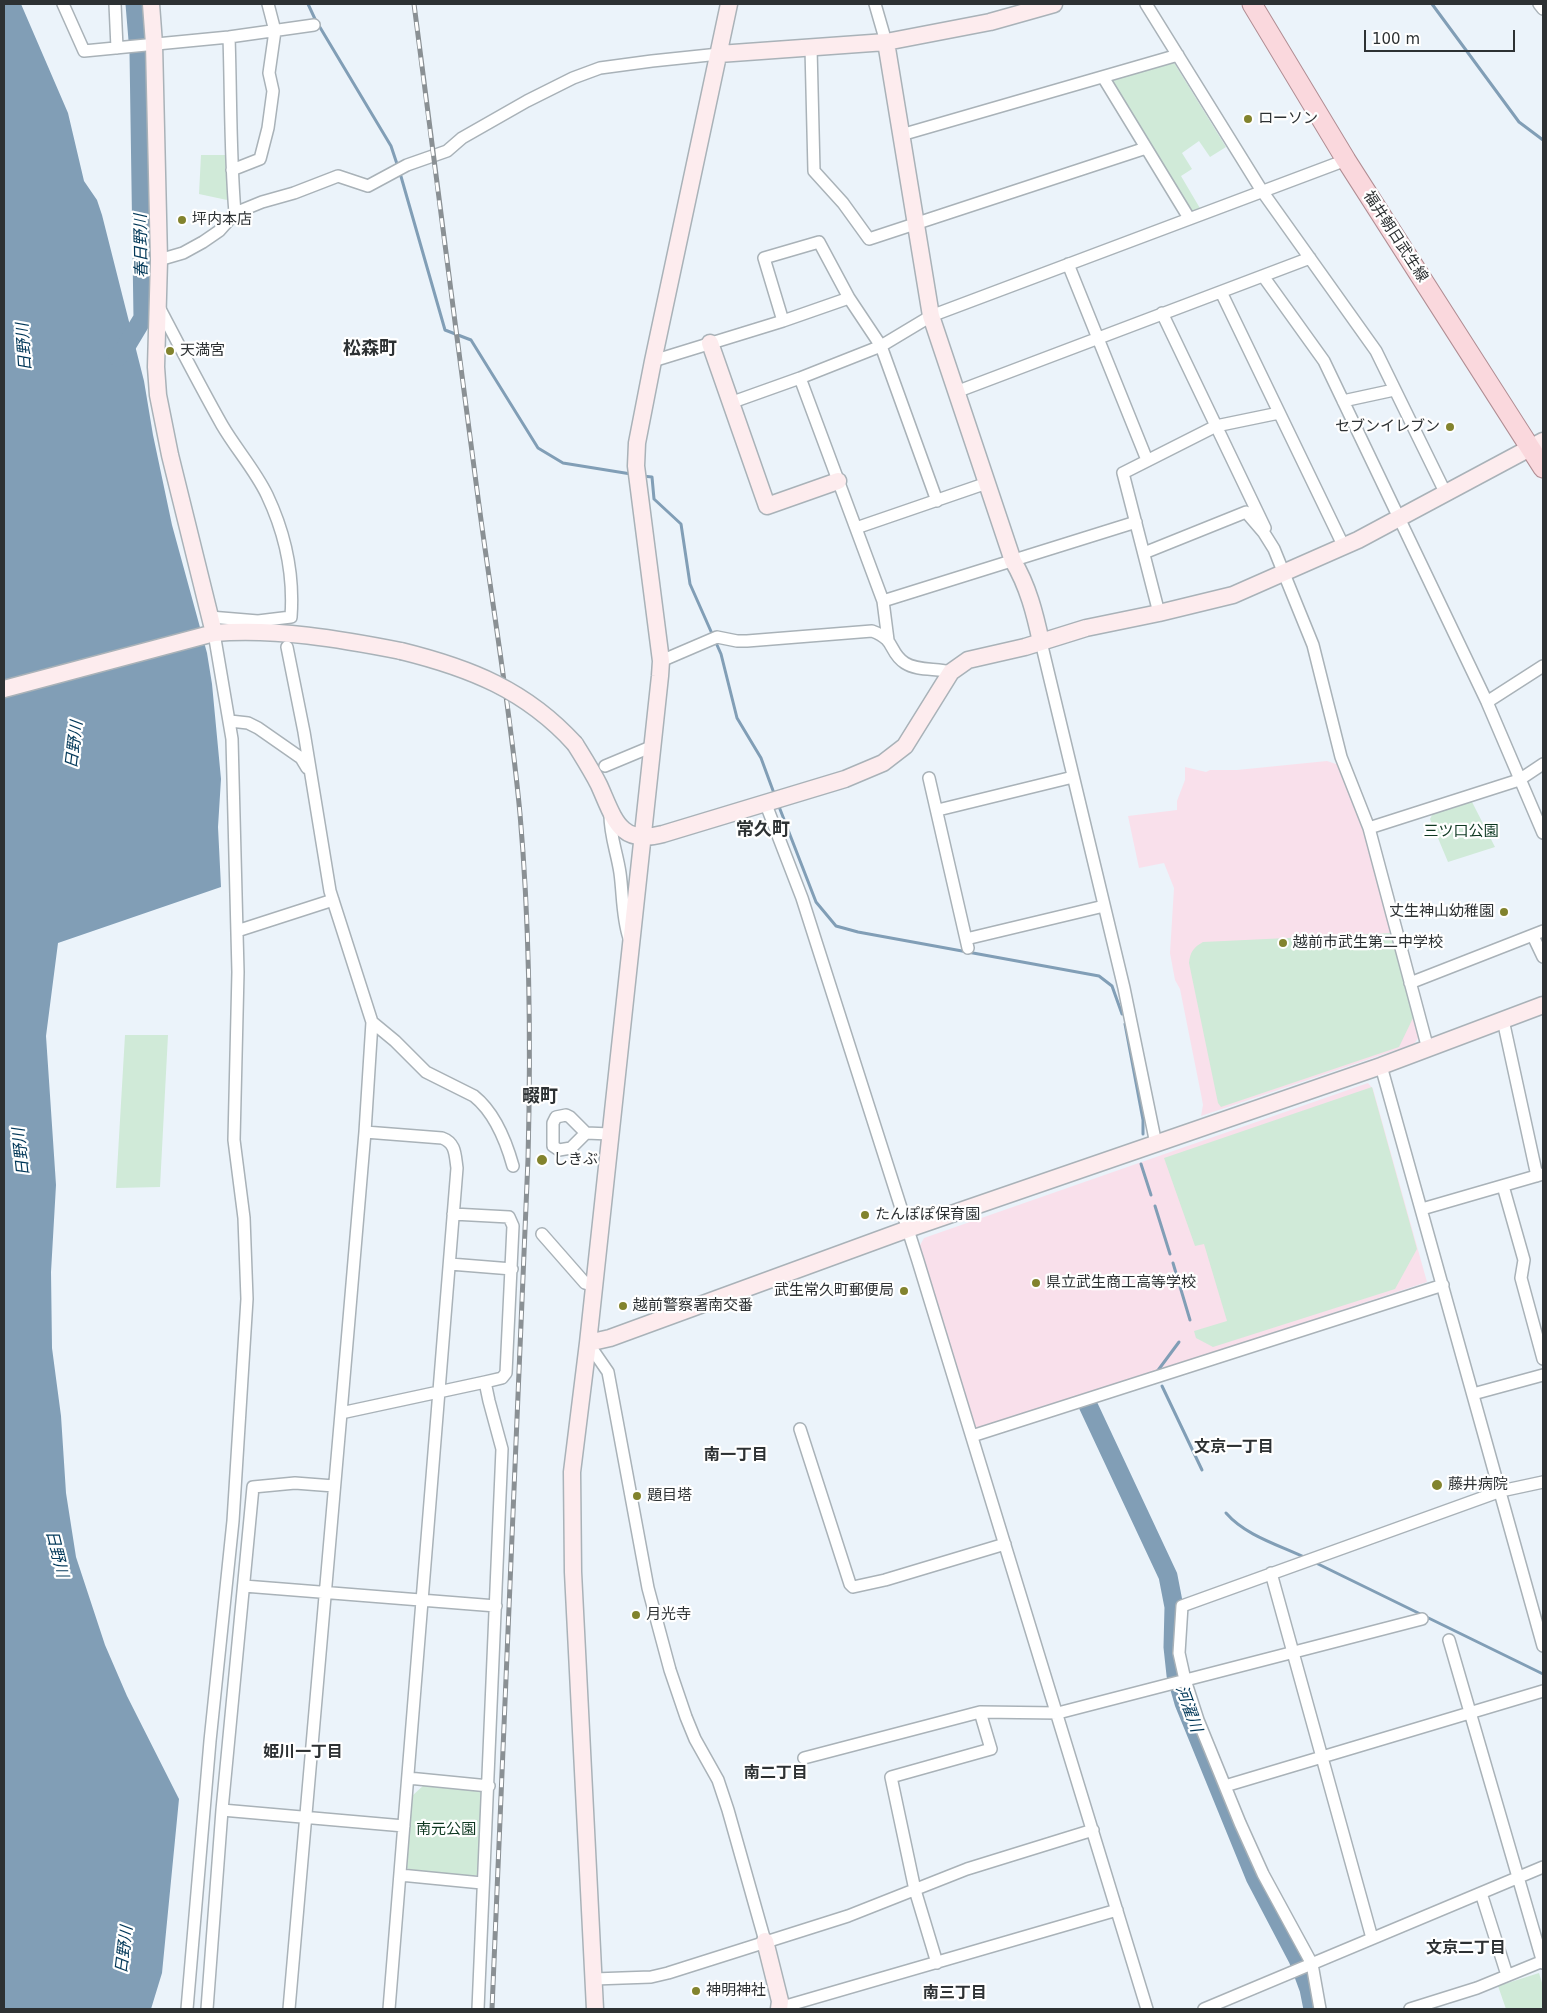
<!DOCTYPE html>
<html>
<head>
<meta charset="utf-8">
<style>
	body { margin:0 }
	#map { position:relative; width:1547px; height:2013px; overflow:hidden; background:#ebf3fa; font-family:"DejaVu Sans",sans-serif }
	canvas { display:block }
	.frame { position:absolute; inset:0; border:5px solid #2d3133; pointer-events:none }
	.scale { position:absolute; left:1364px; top:30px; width:151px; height:22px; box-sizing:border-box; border:2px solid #2d3133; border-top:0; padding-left:6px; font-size:15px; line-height:18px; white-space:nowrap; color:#2d3133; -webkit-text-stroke:4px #fff; paint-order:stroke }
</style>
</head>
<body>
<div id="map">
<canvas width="1547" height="2013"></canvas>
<div class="frame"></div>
<div class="scale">100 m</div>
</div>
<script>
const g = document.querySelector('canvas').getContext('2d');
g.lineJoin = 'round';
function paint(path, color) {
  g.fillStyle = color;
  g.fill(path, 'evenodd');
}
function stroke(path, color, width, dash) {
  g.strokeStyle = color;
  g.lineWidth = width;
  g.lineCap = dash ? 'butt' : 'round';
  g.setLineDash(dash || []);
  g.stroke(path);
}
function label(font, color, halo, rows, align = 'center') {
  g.font = font + ' "DejaVu Sans","Noto Sans JP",sans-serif';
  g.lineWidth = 4.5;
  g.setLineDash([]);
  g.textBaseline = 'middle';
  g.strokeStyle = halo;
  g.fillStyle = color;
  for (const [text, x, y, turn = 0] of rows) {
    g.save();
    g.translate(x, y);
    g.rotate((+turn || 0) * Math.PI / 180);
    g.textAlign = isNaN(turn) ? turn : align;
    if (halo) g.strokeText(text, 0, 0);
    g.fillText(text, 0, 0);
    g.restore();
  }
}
paint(new Path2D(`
	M 1327,761 L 1339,765 L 1366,834 L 1419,1037 L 1414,1044 L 1201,1116 L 1203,1105 L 1201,1094 L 1180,989 L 1175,980 L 1170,953 L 1174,888 L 1164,863 L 1139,868 L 1128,816 L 1177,810 L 1177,801 L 1185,780 L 1185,767 L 1206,772 L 1210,770 L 1237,770 Z
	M 1368,1083 L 1373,1089 L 1427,1282 L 980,1429 L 975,1427 L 919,1247 L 924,1238 Z`), '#f9e0eb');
paint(new Path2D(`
	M 1173,61 L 1226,147 L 1210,157 L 1199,141 L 1182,153 L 1192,169 L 1181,176 L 1201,210 L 1192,214 L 1111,79 Z
	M 201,155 L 227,155 L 227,200 L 199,194 Z
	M 1471,800 L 1495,847 L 1448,862 L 1430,819 L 1433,813 Z
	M 1392,933 L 1413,1018 L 1399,1047 L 1221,1107 L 1218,1103 L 1189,963 C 1190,952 1194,947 1203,942 Z
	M 125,1035 L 168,1035 L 160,1187 L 116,1188 Z
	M 1372,1087 L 1417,1249 L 1395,1289 L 1213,1347 L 1196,1338 L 1194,1331 L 1227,1321 L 1204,1244 L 1195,1246 L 1164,1158 Z
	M 425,1784 L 480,1790 L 485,1795 L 479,1874 L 474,1876 L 414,1872 L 407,1868 L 412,1796 Z
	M 1539,1973 L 1543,1986 L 1543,2009 L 1506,2009 L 1498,1986 Z`), '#d0ead8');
paint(new Path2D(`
	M 4,4 L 21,4 L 68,113 L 84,181 L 97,200 L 102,215 L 144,381 L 153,435 L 172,525 L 207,653 L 212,684 L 221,779 L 218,827 L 221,887 L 58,943 L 46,1036 L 56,1185 L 51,1272 L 52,1348 L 61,1416 L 66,1493 L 76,1557 L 105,1645 L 127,1696 L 179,1799 L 162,1973 L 151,2009 L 4,2009 Z`), '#819eb6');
stroke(new Path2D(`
	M 308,4 L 315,19 L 391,146 L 398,167
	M 1432,4 L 1519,122 L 1543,140
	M 400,173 L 445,330 L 471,340 L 538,448 L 563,463 L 631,474
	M 642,476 L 652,477 L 654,499 L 681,524 L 690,584 L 721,654 L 737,718 L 761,758 L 775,796
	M 778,804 L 816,902 L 836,926 L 858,932 L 1099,976 L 1112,986 L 1122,1014
	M 1125,1024 L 1143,1120 L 1143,1134
	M 1141,1164 L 1151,1195
	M 1155,1206 L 1170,1254
	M 1173,1263 L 1190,1320
	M 1156,1373 L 1179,1342
	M 1162,1386 L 1202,1470
	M 1226,1513 C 1246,1536 1279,1545 1306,1558
	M 1314,1562 L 1543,1674`), '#819eb6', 3);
stroke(new Path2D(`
	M 118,357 L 125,348 L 143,318 L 139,52 L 135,4
	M 1087,1403 L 1168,1576 L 1174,1607 L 1173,1647 L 1176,1675 L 1184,1703 L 1255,1877 L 1298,1959 L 1309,1989 L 1313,2009`), '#819eb6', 19);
const street = new Path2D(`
	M 63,4 L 84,51 L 229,37 L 314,25
	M 115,4 L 117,48
	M 875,4 L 886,42
	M 1146,4 L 1262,191 L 1376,351 L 1446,494
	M 1539,4 L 1543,9
	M 229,37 C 231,96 230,154 235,213
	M 811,48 L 814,171 L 843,203 L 869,239 L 1146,148
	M 1103,77 L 1189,218
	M 901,135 L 1178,55
	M 232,170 L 260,159 L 268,128 L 273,91 L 269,73 L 275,31 L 268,4
	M 159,260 L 183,253 L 203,242 L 219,231 L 235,213 L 262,202 L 294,193 L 338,176 L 368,186 L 407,165 L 447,151 L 462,138 L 527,101 L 573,78 L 600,68 L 652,61 L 719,54
	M 1068,264 L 1147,460
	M 1263,276 L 1324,361 L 1487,702 L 1543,833
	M 1221,292 L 1344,547
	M 159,307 C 180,347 200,386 222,425 C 236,449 255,470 267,495 C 285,533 294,576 291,617 L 258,621 L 210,617
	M 1162,313 L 1265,528
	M 783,321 L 764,258 L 819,242 L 849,298 L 881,346 L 937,501
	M 653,361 L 783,321 L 849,298
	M 800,378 L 883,601 L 888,640
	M 956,392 L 1310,258
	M 1343,401 L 1394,390
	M 730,403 L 800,378 L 881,346 L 931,316 L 1346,160
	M 856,528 L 987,483
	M 1144,553 L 1246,512 L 1264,533 L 1274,549 L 1313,645 L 1341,757 L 1369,828 L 1428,1049
	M 883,601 L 1136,522
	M 1159,613 L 1123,473 L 1216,426 L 1279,413
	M 1041,642 L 1124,988 L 1156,1144
	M 287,647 L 304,732 L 330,891 L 372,1022 L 365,1132 L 341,1413 L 289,2009
	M 661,661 L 717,637 L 737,641 L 747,641 L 872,631 C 897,640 888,652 905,663 C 917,671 937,668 951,672
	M 1487,702 L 1543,666
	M 230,721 L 248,723 L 258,728 L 301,758 L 307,768
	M 605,766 L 653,746
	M 929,778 L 968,948
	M 765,802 L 802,898 L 918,1261 L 1147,2009
	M 938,810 L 1073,777
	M 610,812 C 609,833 617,852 620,873 C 623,895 622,917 629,938
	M 1369,828 L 1519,780 L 1543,764
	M 237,931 L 333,900
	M 1533,936 L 1543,957
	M 966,939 L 1104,906
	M 1410,983 L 1543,931
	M 1503,1020 L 1537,1176
	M 372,1022 L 395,1041 L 426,1072 L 474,1096 C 494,1112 506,1141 513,1166
	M 1381,1066 L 1543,1646
	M 566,1115 L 570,1117 L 586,1133 L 571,1148 L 559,1150 L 553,1146 L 553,1123 L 556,1117 Z
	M 365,1132 L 442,1138 C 456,1143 455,1155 457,1168 L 389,2009
	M 586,1133 L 610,1134
	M 1503,1186 L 1524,1260 L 1521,1278 L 1543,1359
	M 1422,1209 L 1543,1174
	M 542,1234 L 585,1283 L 595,1286
	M 450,1264 L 512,1269
	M 588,1343 L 608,1372 L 648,1588 L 670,1670 L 686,1717 L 695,1739 L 718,1780 L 728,1810 L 765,1941
	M 1473,1394 L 1543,1375
	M 341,1413 L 485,1382 L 502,1378 L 506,1373 L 513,1226 L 509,1217 L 453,1214
	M 800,1429 L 850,1584 L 853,1587 L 885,1580 L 1005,1544
	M 972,1436 L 1443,1285
	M 1271,1573 L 1372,1938
	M 244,1586 L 496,1606
	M 1449,1640 L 1543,1963
	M 804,1758 L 980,1712 L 1058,1713 L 1422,1619
	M 408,1778 L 489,1786
	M 1225,1786 L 1543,1691
	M 222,1810 L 404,1826
	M 400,1875 L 482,1883
	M 1481,1893 L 1507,1975
	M 937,1963 L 915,1890 L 891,1777 L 991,1749 L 980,1712
	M 594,1979 L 651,1977 L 668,1973 L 848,1916 L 967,1869 L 1093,1830
	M 779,2008 L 1117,1910
	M 187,2009 L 210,1741 L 233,1521 L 247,1299 L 244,1218 L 234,1140 L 238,972 L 232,739 L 214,633
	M 207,2009 L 222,1810 L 253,1487 L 295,1483 L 334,1486
	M 478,2009 L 502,1449 L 489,1401 L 485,1382
	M 1204,2009 L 1543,1867
	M 1320,2009 L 1312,1964 L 1263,1874 L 1240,1823 L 1198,1720 L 1185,1680 L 1179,1653 L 1182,1606 L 1501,1491 L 1543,1482
	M 1410,2009 L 1477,1988 L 1543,1961`);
const secondary = new Path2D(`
	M 151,4 L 154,44 L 159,260 L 156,367 L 158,395 L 170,455 L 214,633
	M 886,42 L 931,316 L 1013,561 C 1028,586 1035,614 1041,642
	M 719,54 L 886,42 L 990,22 L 1054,4
	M 710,343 L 767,506 L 838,481
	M 4,689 L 214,633 C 276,628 340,639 401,651
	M 575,744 C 583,757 592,771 599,785 C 614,818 619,846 663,834 L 845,779 L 883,763 L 905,746 L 951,672 L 968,660 L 1025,647 L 1086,628 L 1159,613 L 1233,595 L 1358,540 L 1543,441
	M 588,1343 L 610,1338 L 908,1229 L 1381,1066 L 1543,1005
	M 765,1941 L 780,2001 L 779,2009
	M 595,2009 L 573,1572 L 572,1472 L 588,1343 L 660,676 L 661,661 L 636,466 L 637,443 L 653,361 L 729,4`);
const primary = new Path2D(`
	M 1252,4 L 1346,160 L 1543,468`);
stroke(street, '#a9b2b8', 14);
stroke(secondary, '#a9b2b8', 19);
stroke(primary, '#b08d93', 21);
stroke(street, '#fff', 11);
stroke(secondary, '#fdecee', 16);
stroke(primary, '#fad8dd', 19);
const rail = new Path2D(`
	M 414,4 C 434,166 456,328 477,490 C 491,598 510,706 520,814 C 530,929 531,1044 528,1159 L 492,2009`);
stroke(rail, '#8a9094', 5);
stroke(rail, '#fff', 3, [9]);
const secondaryBridge = new Path2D(`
	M 401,651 C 470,668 526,690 575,744`);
stroke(secondaryBridge, '#a9b2b8', 19, []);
stroke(secondaryBridge, '#fdecee', 16);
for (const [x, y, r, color] of [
	[1248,119,5,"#82832d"],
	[182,220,5,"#82832d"],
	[170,351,5,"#82832d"],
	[1450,427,5,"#82832d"],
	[1504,912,5,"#82832d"],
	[1283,943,5,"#82832d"],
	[542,1160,6,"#82832d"],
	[865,1215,5,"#82832d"],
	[1036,1283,5,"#82832d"],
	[904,1291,5,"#82832d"],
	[623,1306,5,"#82832d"],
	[1437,1485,6,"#82832d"],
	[637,1496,5,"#82832d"],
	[636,1615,5,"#82832d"],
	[696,1991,5,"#82832d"]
]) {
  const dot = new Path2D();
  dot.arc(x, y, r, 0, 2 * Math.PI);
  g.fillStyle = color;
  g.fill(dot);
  stroke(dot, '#fff', 2);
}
label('15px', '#2d3133', '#fff', [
	["ローソン",1258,119],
	["坪内本店",192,220],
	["天満宮",180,351],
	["セブンイレブン",1440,427,"right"],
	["丈生神山幼稚園",1494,912,"right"],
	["越前市武生第二中学校",1293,943],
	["しきぶ",553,1160],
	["たんぽぽ保育園",875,1215],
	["県立武生商工高等学校",1046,1283],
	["武生常久町郵便局",894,1291,"right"],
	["越前警察署南交番",633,1306],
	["藤井病院",1448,1485],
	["題目塔",647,1496],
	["月光寺",646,1615],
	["神明神社",706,1991]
], 'left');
label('15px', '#2d3133', '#fff', [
	["福井朝日武生線",1395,237,57]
]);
label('15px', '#0e3821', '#fff', [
	["三ツ口公園",1461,832],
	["南元公園",446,1830]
]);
label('italic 16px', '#013758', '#fff', [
	["春日野川",142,246,-91],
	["日野川",25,347,-94],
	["日野川",75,745,-83],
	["日野川",22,1152,-96],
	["日野川",56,1554,76],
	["河濯川",1188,1709,70],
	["日野川",125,1950,-83]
]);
label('bold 16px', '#2d3133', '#fff', [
	["文京一丁目",1234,1448],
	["南一丁目",736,1456],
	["姫川一丁目",303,1753],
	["南二丁目",776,1774],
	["文京二丁目",1466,1949],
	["南三丁目",955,1994]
]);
label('bold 18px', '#2d3133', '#fff', [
	["松森町",370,349],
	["常久町",763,830],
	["畷町",540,1097]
]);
</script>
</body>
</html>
